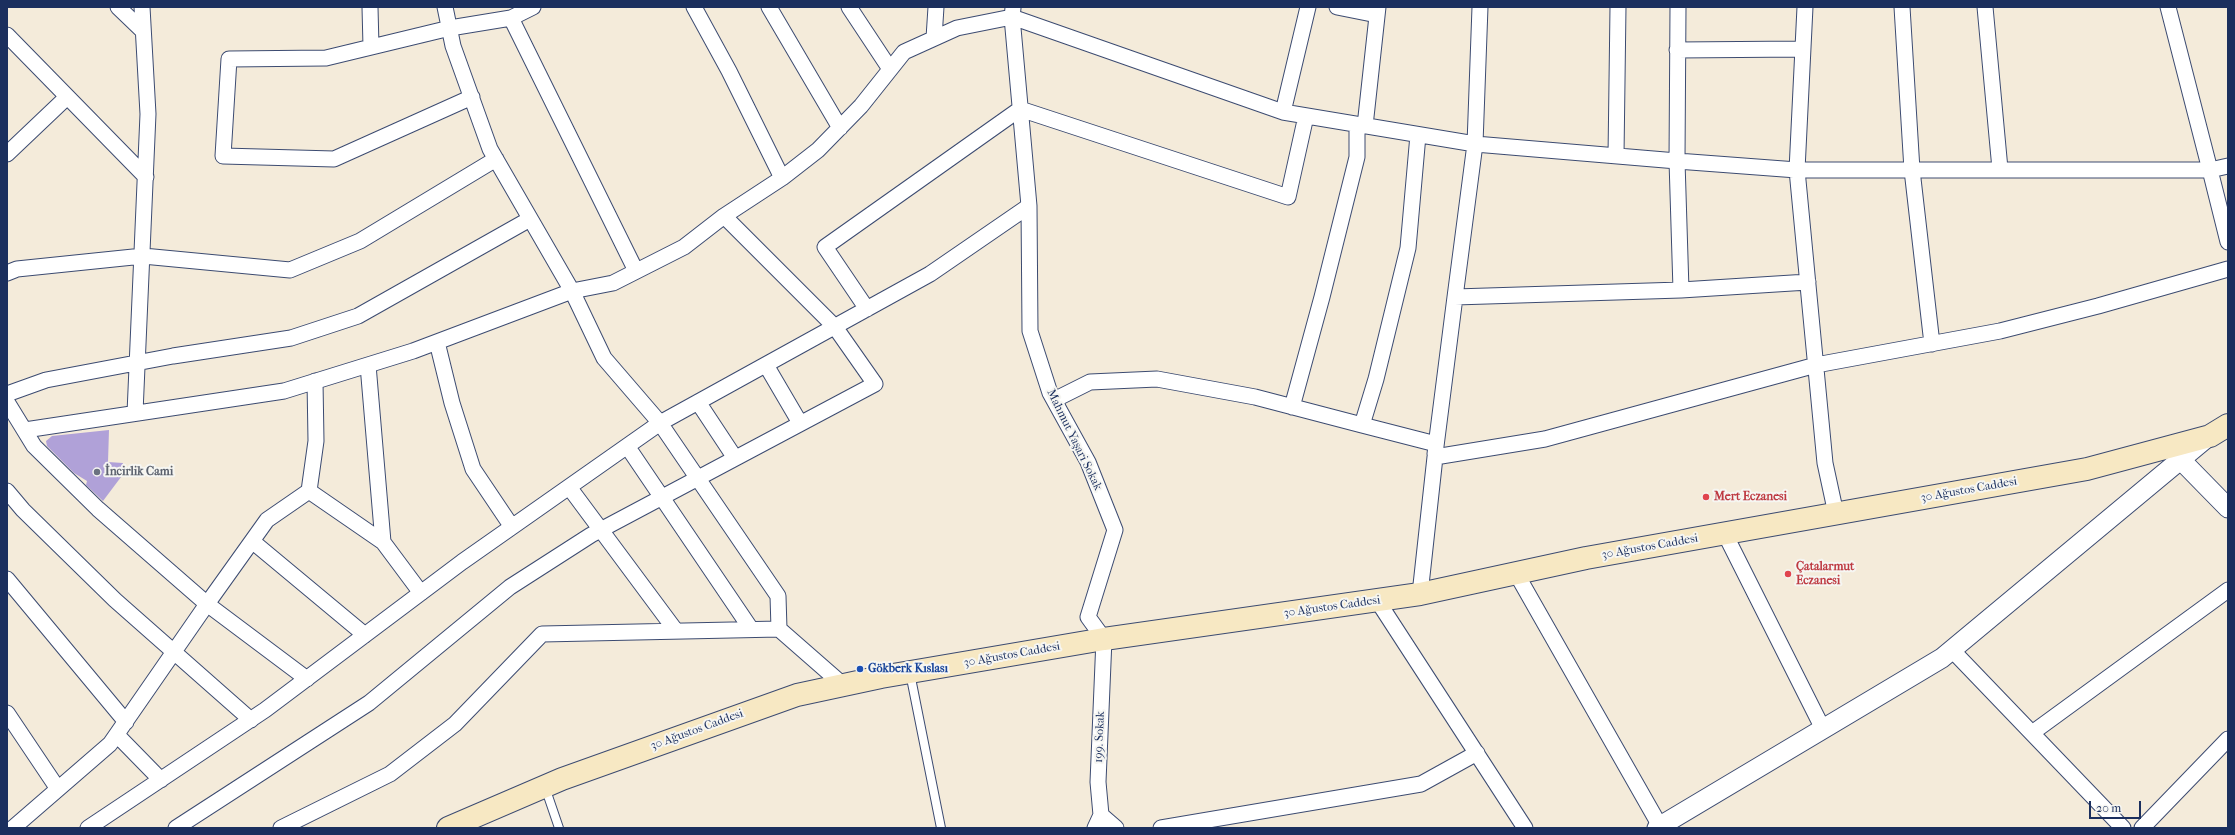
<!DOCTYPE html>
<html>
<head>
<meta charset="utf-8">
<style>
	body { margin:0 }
	#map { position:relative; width:2235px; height:835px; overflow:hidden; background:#f4ebda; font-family:"IM FELL French Canon",serif }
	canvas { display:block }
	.frame { position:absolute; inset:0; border:8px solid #1b2f5e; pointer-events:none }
	.scale { position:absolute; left:2089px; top:801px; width:52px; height:18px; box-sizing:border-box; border:2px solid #1b2f5e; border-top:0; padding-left:5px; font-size:12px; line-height:14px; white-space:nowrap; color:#1b2f5e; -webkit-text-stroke:3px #f6f6f2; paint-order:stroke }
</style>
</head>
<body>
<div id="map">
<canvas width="2235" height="835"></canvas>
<div class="frame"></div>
<div class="scale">20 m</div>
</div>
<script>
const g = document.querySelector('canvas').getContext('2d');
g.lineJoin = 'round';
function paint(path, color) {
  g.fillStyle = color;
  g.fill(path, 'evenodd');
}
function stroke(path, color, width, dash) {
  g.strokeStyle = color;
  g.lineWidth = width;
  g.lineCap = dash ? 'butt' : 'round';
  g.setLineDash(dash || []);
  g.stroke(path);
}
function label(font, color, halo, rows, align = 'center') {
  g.font = font + ' "IM FELL French Canon",serif';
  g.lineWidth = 4;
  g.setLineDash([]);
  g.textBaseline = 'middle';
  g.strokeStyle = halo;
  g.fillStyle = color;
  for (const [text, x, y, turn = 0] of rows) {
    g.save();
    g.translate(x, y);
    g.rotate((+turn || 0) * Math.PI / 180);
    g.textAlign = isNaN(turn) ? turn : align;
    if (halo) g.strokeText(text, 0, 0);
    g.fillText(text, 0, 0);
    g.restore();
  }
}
paint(new Path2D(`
	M 109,430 L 108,462 L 123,463 L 121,477 L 103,501 L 86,485 L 87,481 L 74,473 L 47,446 L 46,441 L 52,436 Z`), '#b0a1d8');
const service = new Path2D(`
	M 910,673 L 941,828
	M 545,787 L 559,828`);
const minor = new Path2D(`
	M 118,7 L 143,31
	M 370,7 L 371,47
	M 445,7 L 453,46 L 490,149 L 572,291 L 613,283 L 684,247 L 724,216
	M 694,7 L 729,71 L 782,178
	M 769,7 L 840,128
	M 849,7 L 890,69
	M 1337,7 L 1377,15
	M 1678,7 L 1677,161 L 1797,170 L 1825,463 L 1836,514
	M 1805,7 L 1797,170 L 2210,170 L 2228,242
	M 1902,7 L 1912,170 L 1932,344
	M 1985,7 L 2000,169
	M 2168,7 L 2210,170 L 2228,166
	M 1013,8 L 1012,17 L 1283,112 L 1475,144 L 1480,7
	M 511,18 L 636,271
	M 7,35 L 146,177
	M 934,38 L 936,7
	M 1677,50 L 1802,49
	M 472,97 L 334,159 L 223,156 L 229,59 L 326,58 L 450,28 L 511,18 L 533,7
	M 1283,112 L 1308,7
	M 1365,126 L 1378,7
	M 1418,135 L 1408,248 L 1376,379 L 1362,425 L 1436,444
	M 7,154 L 67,97
	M 1616,156 L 1618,7
	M 7,273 L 17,269 L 143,256 L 290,270 L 360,241 L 496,159
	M 1681,290 L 1455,297 L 1475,144 L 1677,161 L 1681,290 L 1808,282
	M 867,309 L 825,247 L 1020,109 L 1288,197 L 1306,116
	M 437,342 L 452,403 L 473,469 L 512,527
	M 368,365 L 383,542 L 421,593
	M 766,365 L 800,423
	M 315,381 L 316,441 L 309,491 L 383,542
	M 7,394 L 46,380 L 173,356 L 291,338 L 358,316 L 530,219
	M 1054,400 L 1090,382 L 1157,379 L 1255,397 L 1362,425
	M 7,402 L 34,446 L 98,509 L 207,604 L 110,744 L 13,828
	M 698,402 L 735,458
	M 1292,407 L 1322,297 L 1357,157 L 1357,125
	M 135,413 L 148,114 L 142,7
	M 25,430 L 284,391 L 413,351 L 572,291 L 604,358 L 660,423 L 778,596 L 779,629
	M 627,446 L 751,629
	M 1435,454 L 1455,297
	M 569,487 L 676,631
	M 7,491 L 23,510 L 115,600 L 251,720
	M 1725,534 L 1823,729
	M 252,541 L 365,635
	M 1516,573 L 1660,826
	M 7,579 L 126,722
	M 1420,594 L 1435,457 L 1545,439 L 1816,365 L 2000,331 L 2098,306 L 2228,269
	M 1377,600 L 1525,828
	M 1952,650 L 2123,828
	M 307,679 L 207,604 L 267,520 L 309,491
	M 7,713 L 58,789
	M 2032,733 L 2228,590
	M 117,735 L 161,780
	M 88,828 L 265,710 L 462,562 L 660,423 L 930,274 L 1029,206
	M 176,828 L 369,703 L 510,587 L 591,535 L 875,384 L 835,327 L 724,216 L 782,178 L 818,150 L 861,106 L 904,52 L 957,28 L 1012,17 L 1029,206 L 1030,331 L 1050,393 L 1088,462 L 1115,530 L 1088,617 L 1104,639 L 1098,782 L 1101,815 L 1116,828
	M 281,828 L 390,774 L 455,724 L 542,634 L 779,629 L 843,685
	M 1095,828 L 1101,815
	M 1161,828 L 1421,784 L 1477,753
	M 2142,828 L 2228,739`);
const tertiary = new Path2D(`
	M 2181,460 L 2228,508
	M 1657,828 L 1942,658 L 2209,436`);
const secondary = new Path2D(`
	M 448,828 L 562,779 L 797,695 L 881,677 L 1104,639 L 1420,594 L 1586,558 L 2087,469 L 2210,436 L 2228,425`);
stroke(service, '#3c4b71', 10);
stroke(minor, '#3c4b71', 17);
stroke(tertiary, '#3c4b71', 21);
stroke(secondary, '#3c4b71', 24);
stroke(service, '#fff', 8);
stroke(minor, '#fff', 15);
stroke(tertiary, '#fff', 19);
stroke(secondary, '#f7e8c3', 22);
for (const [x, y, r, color] of [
	[97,472,4,"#6b7280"],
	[1706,497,4,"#e0444e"],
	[1788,574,4,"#e0444e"],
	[860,669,4,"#1a4fb4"]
]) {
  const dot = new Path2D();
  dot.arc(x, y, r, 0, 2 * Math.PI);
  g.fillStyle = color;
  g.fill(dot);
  stroke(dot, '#f6f6f2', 1.5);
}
label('12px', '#1b2f5e', '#f6f6f2', [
	["Mahmut Yaşari Sokak",1074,440,64],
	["30 Ağustos Caddesi",1969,490,-10],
	["30 Ağustos Caddesi",1650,547,-10],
	["30 Ağustos Caddesi",1332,607,-8],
	["30 Ağustos Caddesi",1012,655,-10],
	["30 Ağustos Caddesi",697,730,-20],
	["199. Sokak",1100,737,-88]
]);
label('bold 12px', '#5b616d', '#f6f6f2', [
	["İncirlik Cami",105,472]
], 'left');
label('bold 12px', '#be3a42', '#f6f6f2', [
	["Mert Eczanesi",1714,497],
	["Çatalarmut",1796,567],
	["Eczanesi",1796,581]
], 'left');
label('bold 12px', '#164399', '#f6f6f2', [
	["Gökberk Kıslası",868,669]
], 'left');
</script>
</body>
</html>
